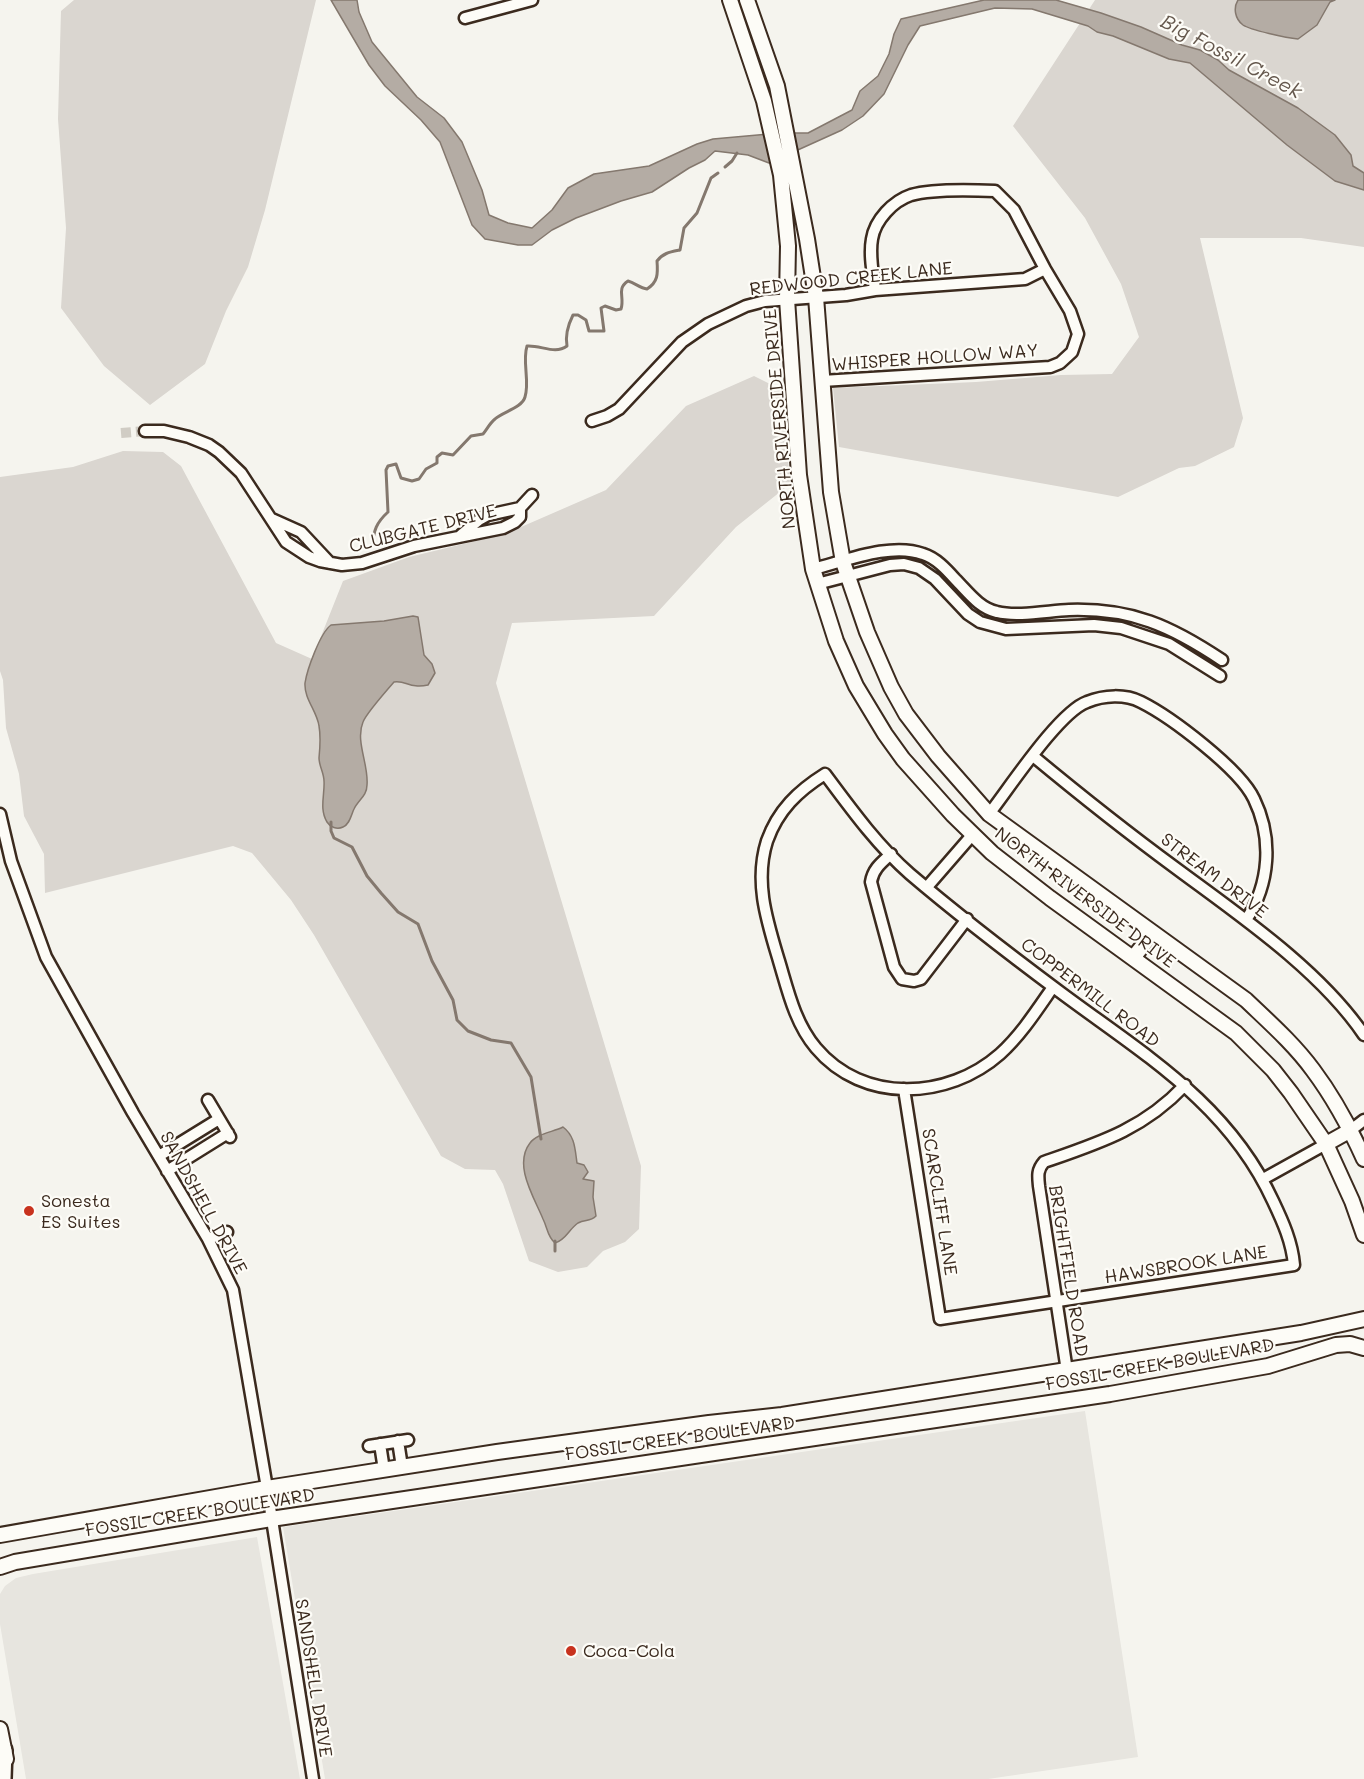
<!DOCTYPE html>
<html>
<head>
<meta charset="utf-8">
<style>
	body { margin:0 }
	canvas { display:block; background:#f5f4ee }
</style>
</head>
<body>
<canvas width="1364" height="1779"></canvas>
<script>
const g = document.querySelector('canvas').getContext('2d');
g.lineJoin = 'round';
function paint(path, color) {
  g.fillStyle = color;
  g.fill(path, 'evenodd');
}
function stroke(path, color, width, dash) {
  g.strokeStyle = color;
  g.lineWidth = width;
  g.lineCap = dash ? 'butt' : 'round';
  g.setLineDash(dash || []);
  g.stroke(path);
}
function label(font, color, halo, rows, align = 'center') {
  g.font = font + ' Mali,sans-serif';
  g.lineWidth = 4.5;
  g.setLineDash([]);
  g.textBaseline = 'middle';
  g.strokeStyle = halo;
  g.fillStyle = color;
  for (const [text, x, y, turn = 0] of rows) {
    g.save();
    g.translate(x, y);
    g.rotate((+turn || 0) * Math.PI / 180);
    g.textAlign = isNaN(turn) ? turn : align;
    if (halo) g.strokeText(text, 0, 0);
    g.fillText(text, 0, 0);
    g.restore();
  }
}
paint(new Path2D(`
	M 1085,1411 L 1138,1757 L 988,1779 L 325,1779 L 283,1527 Z
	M 257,1537 L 300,1779 L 26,1779 L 0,1624 L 0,1594 L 5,1586 L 16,1578 L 33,1574 Z`), '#e7e5df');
paint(new Path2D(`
	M 74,0 L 316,0 L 265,210 L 248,267 L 226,311 L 205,364 L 150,405 L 104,366 L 61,308 L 66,228 L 58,119 L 61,11 Z
	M 1095,0 L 1364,0 L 1364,247 L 1301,238 L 1200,238 L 1243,418 L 1234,447 L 1195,466 L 1179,468 L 1118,497 L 839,447 L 833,388 L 976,382 L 1061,375 L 1112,374 L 1139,337 L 1121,284 L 1085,218 L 1013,126 Z
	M 754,376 L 782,390 L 790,484 L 736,527 L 654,616 L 512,623 L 496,683 L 641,1166 L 639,1229 L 625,1242 L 603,1251 L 587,1267 L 558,1272 L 529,1261 L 503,1184 L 495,1170 L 465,1169 L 441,1156 L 314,935 L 291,900 L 252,853 L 233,846 L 45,893 L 44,854 L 24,816 L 19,774 L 6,728 L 3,680 L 0,671 L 0,477 L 73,467 L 123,451 L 163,452 L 181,466 L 276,643 L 312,659 L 343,581 L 409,557 L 505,534 L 606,490 L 686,406 Z`), '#dad6d0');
const water = new Path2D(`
	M 331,0 L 357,0 L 359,12 L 372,42 L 417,97 L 444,118 L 462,142 L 482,190 L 489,215 L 508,223 L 532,228 L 552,210 L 568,188 L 594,174 L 649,166 L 697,144 L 713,139 L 780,133 L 808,133 L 852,110 L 860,91 L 878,76 L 889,54 L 894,34 L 901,19 L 984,0 L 1056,0 L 1101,13 L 1141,27 L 1182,45 L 1200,50 L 1218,60 L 1229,70 L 1298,108 L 1335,135 L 1351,155 L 1353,166 L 1364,173 L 1364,190 L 1335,181 L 1287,145 L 1190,63 L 1169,59 L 1113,36 L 1097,32 L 1088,26 L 1032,9 L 995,8 L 920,26 L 908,45 L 884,94 L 863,116 L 842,130 L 769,163 L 748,155 L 715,151 L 705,160 L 689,168 L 652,192 L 621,201 L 576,218 L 552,230 L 532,245 L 518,245 L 485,239 L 472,225 L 440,142 L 421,120 L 385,86 L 369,65 Z
	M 1238,0 L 1335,0 L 1330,2 L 1317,25 L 1298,39 C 1287,38 1250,30 1243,25 C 1235,19 1233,8 1238,0 Z
	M 413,616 L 418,617 L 424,655 L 432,664 L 435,673 L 428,685 C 410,689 406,680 394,682 C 387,690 366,714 363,722 C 355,741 369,765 367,785 C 367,796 358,800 354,809 C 351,815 350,824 343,827 C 337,830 330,827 327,822 C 319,809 325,794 324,781 C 324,773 319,766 319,758 C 320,748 321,737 319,726 C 317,711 304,699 305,683 C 307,670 320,633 331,625 L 384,621 Z
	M 563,1127 C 575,1136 575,1149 577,1163 L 584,1165 L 588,1172 L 583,1179 L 594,1181 L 593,1197 L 596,1216 C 590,1222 585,1219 578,1223 C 569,1229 566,1240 555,1243 C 547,1236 548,1229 543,1219 C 534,1197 513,1165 530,1143 C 536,1134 553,1132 563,1127 Z`);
paint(water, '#b4aca4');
stroke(water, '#84786e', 1.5);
stroke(new Path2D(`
	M 725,167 L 732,161 L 737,153
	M 372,546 C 374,530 376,523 388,512 L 386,470 L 388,466 L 396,464 L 401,478 L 412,481 L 419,479 L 426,469 L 437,463 L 437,457 L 442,453 L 453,455 L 471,436 L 483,434 C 487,429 490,423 495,419 C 502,412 522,408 525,397 C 530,381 522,362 527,346 C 541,345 555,355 567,346 C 565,335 568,325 573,315 L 578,315 L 586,320 L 589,331 L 604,331 L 601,308 L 605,306 L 616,310 L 621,309 C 625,297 616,289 628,281 C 635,283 640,288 647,289 C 658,282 658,274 657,261 C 663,253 670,252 680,250 L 684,228 L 697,213 L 711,178 L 718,173
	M 331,822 L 331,831 L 334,838 L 352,847 L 367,876 L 381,893 L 398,912 L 418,924 L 432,961 L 453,1000 L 457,1020 L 468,1031 L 491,1040 L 511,1043 L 531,1077 L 541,1139
	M 555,1251 L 555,1241`), '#84786e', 3);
stroke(new Path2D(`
	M 121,433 L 145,431`), '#d0ccc4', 10, [10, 5]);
const minor = new Path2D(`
	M 465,18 L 532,0
	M 822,381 L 1050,367 L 1060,363 L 1072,352 L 1078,334 L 1070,311 L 1045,269 L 1014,210 L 995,191 C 973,190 932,189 911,195 C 893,201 875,220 872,239 C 869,255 873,274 875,290
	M 592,421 L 607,416 L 619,409 L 682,342 L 708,324 L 746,306 L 765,301 L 846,295 L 875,290 L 1025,279 L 1045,269
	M 145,431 L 164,431 L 189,437 L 209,445 L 219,452 L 241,473 L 286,542 L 309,557 L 320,561 L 342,565 L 362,563 L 414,546 L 503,528 L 515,522 L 520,517 L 520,508 L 532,495
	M 272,519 L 301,532 L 330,563
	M 461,535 L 479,520 L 488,515 L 520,508
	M 813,569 C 845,561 891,542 923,554 C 936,558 946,569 955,579 C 968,592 979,608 997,612 C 1017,617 1048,611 1069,610 C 1132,608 1171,626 1222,660
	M 817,584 L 890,565 L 904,564 L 919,568 L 935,579 L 968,614 L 980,622 L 1006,629 L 1094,625 L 1121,628 L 1169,644 L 1220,676
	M 1033,756 C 1080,795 1128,833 1177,869 C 1239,915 1320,970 1364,1035
	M 0,814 L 11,861 L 46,957 L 133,1113 L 208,1239 L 233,1290 L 267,1488 L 313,1779
	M 989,814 C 1010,787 1059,712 1087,702 C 1104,695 1125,694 1141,702 C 1171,717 1240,769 1254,799 C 1273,838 1270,884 1246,920
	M 891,854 C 881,863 873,869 871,882 L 894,967 L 902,979 L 914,981 L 921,979 L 967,919
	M 927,887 L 973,834
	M 904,1089 L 940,1319 L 1294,1265 C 1292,1242 1283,1222 1273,1201 C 1228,1103 1143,1054 1060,992 C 1009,954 958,915 910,874 C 877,845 851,809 825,774 C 798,791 778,810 767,841 C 754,882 767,921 779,961 C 788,991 795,1023 816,1048 C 863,1104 948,1100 1000,1054 C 1021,1035 1037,1010 1053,987
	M 208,1100 L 230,1137
	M 1351,1130 L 1364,1120
	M 159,1156 L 219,1119
	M 167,1171 L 228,1133
	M 1263,1179 L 1326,1144
	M 208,1239 L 227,1232
	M 1067,1371 L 1039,1186 C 1038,1176 1037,1170 1044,1162 C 1099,1143 1144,1129 1185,1085
	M 398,1441 L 402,1467
	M 380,1444 L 384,1470
	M 369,1446 L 408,1440`);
const major = new Path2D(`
	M 730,0 L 764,101 L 781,175 L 788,246 L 787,299 L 799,475 L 813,569 L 836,641 L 856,686 L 885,734 L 903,759 L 953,815 L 992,853 L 1050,898 L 1236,1033 L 1273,1070 L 1291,1093 L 1326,1144 L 1352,1201 L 1364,1235
	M 747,0 L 777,86 L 807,239 L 816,297 L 831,492 L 843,562 L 867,632 L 891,687 L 906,714 L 938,756 L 989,814 L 1246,1000 C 1269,1022 1294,1044 1313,1070 C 1334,1098 1350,1128 1364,1159
	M 1133,958 L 1152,934
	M 1326,1144 L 1351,1130
	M 0,1535 L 267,1488 L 497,1452 L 709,1423 L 782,1415 L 1301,1333 L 1364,1319
	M 0,1567 L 15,1562 L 271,1519 L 1110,1394 L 1268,1366 L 1336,1345 L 1350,1344 L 1364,1348
	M 0,1729 L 6,1759`);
const highway = new Path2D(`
	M 3,1779 L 4,1750`);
stroke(minor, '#3b2a1e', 15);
stroke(major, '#3b2a1e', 18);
stroke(highway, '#3b2a1e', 20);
stroke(minor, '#fdfcf7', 10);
stroke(major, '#fdfcf7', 14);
stroke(highway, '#fdfcf7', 15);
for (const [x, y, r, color] of [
	[29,1211,6,"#c8321e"],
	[571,1651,6,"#c8321e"]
]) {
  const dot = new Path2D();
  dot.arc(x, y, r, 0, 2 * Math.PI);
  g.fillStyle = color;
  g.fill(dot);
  stroke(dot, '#fdfcf7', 2);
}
label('18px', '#3b2a1e', '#fdfcf7', [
	["REDWOOD CREEK LANE",851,279,-6],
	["WHISPER HOLLOW WAY",935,358,-4],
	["NORTH RIVERSIDE DRIVE",780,419,-95],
	["CLUBGATE DRIVE",423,529,-14],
	["STREAM DRIVE",1214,876,37],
	["NORTH RIVERSIDE DRIVE",1085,898,37],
	["COPPERMILL ROAD",1090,993,37],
	["SCARCLIFF LANE",939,1202,81],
	["SANDSHELL DRIVE",203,1203,61],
	["HAWSBROOK LANE",1186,1265,-9],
	["BRIGHTFIELD ROAD",1068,1271,81],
	["FOSSIL CREEK BOULEVARD",1160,1365,-10],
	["FOSSIL CREEK BOULEVARD",680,1439,-8],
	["FOSSIL CREEK BOULEVARD",200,1513,-9],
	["SANDSHELL DRIVE",313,1678,81]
]);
label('18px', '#3b2a1e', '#fdfcf7', [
	["Sonesta",41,1201],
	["ES Suites",41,1222],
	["Coca-Cola",583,1651]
], 'left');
label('italic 20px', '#65584d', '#fdfcf7', [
	["Big Fossil Creek",1231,57,28]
]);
</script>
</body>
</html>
